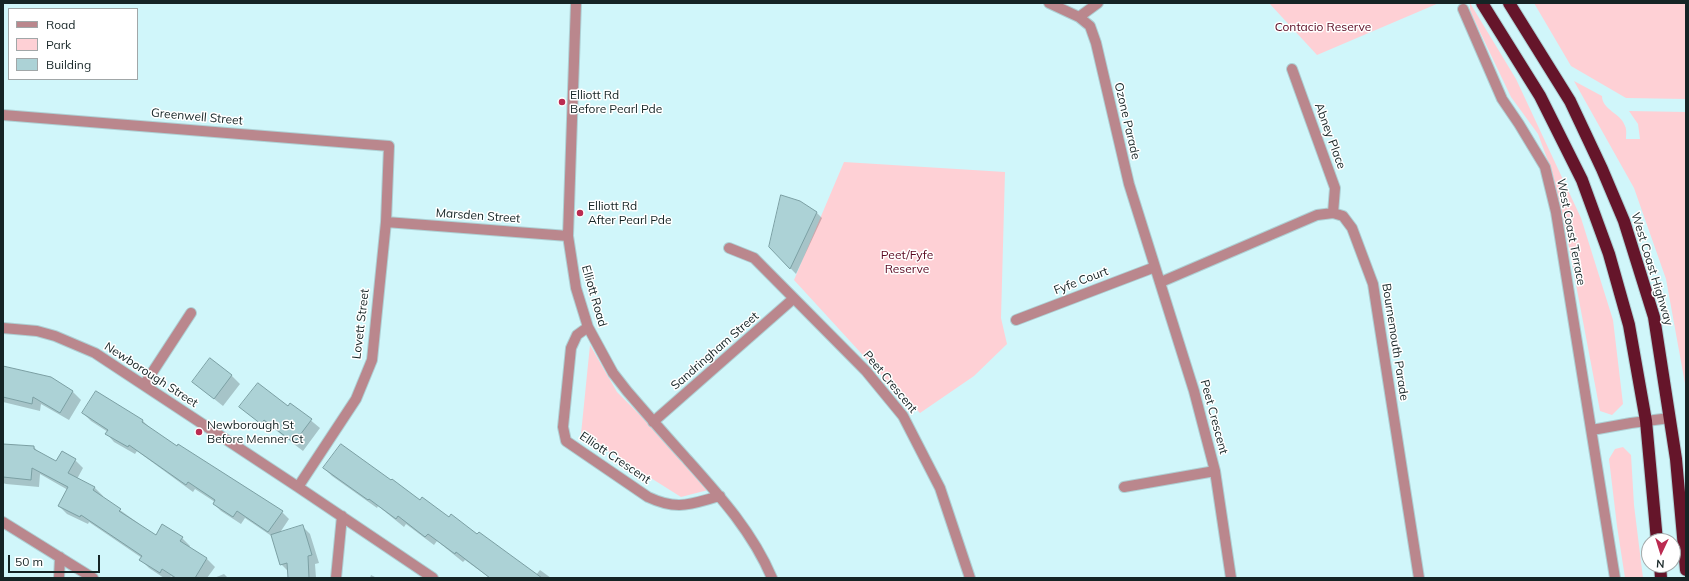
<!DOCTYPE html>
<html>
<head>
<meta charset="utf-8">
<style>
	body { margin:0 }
	#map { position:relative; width:1689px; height:581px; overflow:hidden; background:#d0f6fa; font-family:Mulish,sans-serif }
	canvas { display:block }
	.frame { position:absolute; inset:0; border:4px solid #152425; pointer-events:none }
	.legend { position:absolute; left:8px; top:8px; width:130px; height:72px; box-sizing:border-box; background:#fff; border:1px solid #a1a7a8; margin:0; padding:5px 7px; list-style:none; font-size:12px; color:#152425 }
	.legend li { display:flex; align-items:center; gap:8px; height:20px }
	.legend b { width:20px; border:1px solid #a1a7a8 }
	.north { position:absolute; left:1641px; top:533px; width:40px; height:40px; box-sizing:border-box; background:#fff; border:1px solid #a1a7a8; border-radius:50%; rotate:184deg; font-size:11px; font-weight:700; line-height:16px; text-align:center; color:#152425 }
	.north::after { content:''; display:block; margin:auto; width:14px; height:18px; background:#bb2b51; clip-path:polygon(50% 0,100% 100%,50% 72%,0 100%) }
	.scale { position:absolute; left:8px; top:555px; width:92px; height:18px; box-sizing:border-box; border:2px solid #152425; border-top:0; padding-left:5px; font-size:12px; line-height:14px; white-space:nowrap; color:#152425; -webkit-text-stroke:3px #fff; paint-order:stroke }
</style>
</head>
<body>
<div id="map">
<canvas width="1689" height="581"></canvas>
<div class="frame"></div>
<ul class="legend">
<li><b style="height:5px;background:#ba878d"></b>Road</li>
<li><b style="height:11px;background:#fed0d5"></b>Park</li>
<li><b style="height:11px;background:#acd2d6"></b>Building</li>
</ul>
<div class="north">N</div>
<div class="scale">50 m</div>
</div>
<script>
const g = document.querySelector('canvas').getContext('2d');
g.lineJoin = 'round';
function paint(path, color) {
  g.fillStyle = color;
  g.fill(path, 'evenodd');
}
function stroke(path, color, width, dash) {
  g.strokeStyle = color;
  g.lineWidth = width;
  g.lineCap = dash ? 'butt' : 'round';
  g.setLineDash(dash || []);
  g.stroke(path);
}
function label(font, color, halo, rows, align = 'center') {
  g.font = font + ' Mulish,sans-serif';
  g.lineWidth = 3;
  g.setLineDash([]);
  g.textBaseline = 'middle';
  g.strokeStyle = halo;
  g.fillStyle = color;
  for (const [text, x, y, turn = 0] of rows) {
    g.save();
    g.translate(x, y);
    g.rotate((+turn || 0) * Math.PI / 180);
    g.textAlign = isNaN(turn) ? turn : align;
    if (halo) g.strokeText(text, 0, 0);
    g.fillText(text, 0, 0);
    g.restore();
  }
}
paint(new Path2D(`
	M 1269,3 L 1439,3 L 1317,55 Z
	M 1470,3 L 1516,79 L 1581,218 L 1613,320 L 1623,404 L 1612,415 L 1600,411 L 1566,232 L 1551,169 L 1538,134 L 1511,97 L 1470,11 Z
	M 1534,3 L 1686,3 L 1686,99 L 1626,98 L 1571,66 Z
	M 1574,81 L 1602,96 C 1602,110 1621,113 1625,126 C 1627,130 1626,135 1626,139 L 1640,139 L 1638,124 L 1629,111 L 1686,112 L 1686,389 L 1666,279 L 1634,188 Z
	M 844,162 L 1005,172 L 1001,318 L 1007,344 L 974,376 L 920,413 L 882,376 L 794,280 Z
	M 590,345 L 617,392 L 654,429 L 708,490 L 681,497 L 581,434 Z
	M 1623,447 L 1631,455 L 1634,505 L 1643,578 L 1625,578 L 1617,526 L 1609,459 L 1615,449 Z`), '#fed0d5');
paint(new Path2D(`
	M 799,202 L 817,213 L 822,218 L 796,274 L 770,247 Z
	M 3,367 L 50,378 L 73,392 L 81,400 L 69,420 L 41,404 L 40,411 L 3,402 Z
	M 231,375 L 240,384 L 223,406 L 193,382 Z
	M 97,393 L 143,421 L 150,428 L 177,447 L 282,512 L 289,519 L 279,534 L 302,526 L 310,534 L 319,563 L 315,564 L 316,578 L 289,578 L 288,571 L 281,564 L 273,537 L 245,518 L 241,524 L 221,511 L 214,504 L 215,502 L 195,489 L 193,492 L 137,451 L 135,454 L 114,442 L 107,434 L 108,432 L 91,421 L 83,413 Z
	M 291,404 L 320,428 L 303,451 L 273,428 L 270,431 L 241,407 L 288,408 Z
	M 3,445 L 34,447 L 39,453 L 56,462 L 75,460 L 83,468 L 77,479 L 95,488 L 103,496 L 102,497 L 156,536 L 182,538 L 190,546 L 189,548 L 207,559 L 215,567 L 207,578 L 173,578 L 171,576 L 170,578 L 164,578 L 149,568 L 141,560 L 142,558 L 89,522 L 88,524 L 67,514 L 59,506 L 68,490 L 40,474 L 39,487 L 6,484 L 3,483 Z
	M 324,468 L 420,501 L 477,535 L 536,575 L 540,570 L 551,578 L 490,578 L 465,560 L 463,562 L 437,541 L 434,545 L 406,524 L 404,527 L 378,506 L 377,508 L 332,476 Z
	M 224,574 L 228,578 L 214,578 Z
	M 371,575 L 377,578 L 370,578 Z`), '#0003');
const building = new Path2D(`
	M 781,195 L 800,201 L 817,212 L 790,269 L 769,247 Z
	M 210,358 L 232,375 L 214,399 L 192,382 Z
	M 3,366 L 51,377 L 73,391 L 60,413 L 33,397 L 32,404 L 3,397 Z
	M 258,383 L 288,406 L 290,403 L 312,419 L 294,443 L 264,420 L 261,424 L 239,407 Z
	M 96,391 L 143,420 L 142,422 L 177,446 L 178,444 L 283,511 L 268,532 L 237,511 L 233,517 L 213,504 L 215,500 L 188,482 L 186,485 L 129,445 L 128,447 L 105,434 L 108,430 L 82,413 Z
	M 3,444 L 34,446 L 34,449 L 56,461 L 62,451 L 76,459 L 68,473 L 95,487 L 93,490 L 121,509 L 119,511 L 156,535 L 162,524 L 183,537 L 180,541 L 207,558 L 195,578 L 176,578 L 162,569 L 160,573 L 139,560 L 142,556 L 81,515 L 80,517 L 58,506 L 68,487 L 32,468 L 31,480 L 3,477 Z
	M 341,444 L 391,480 L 392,479 L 420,500 L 422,497 L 449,517 L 451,514 L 477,534 L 479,532 L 542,578 L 490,578 L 456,552 L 455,554 L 428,534 L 425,537 L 398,516 L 396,519 L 369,499 L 368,500 L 323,468 Z
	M 303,525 L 312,555 L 308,556 L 309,578 L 288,578 L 287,563 L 280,565 L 271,535 Z`);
paint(building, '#acd2d6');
stroke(building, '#7b9fa3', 1);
const minor = new Path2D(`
	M 576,3 L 568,236 L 576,288 L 588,327 L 613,373 L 627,391 C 646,413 665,435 685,457 C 719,495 752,531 772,578
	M 1049,3 L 1079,17 L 1090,26 L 1096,43 L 1129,184 L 1194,391 L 1215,471 L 1231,578
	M 1463,9 L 1502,99 L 1519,124 L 1545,167 L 1556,212 L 1615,578
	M 1079,17 L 1098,3
	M 1292,69 L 1335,188 L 1333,213
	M 3,115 L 389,146 L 386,222 L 372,360 L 356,399 L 298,487
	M 386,222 L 568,236
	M 729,248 L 754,258 L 866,371 L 903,416 L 940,488 L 970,578
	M 1161,282 L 1317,215 L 1333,213 L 1343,216 L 1352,228 L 1373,284 L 1419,578
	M 1016,320 L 1155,267
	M 588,327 L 577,335 L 571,348 L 563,427 L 566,441 L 648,497 C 678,511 690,504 720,496
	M 3,328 L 37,331 L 55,336 L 95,353 L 298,487 L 433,578
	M 144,385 L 191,313
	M 653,422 L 793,299
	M 1592,430 L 1631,423 L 1670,418
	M 1124,487 L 1215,471
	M 3,522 L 93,578
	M 59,578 L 60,557
	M 336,578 L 342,516`);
const highway = new Path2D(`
	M 1482,3 L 1540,96 L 1582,180 L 1609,254 L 1629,325 L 1646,421 L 1657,541
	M 1509,3 L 1570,101 L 1602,169 L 1624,221 L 1654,317 L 1676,459 L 1686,570
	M 1660,565 L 1661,578`);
stroke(minor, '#aed0d4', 12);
stroke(highway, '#aed0d4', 14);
stroke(minor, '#ba878d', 10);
stroke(highway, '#65152a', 12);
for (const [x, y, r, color] of [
	[562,102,4,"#bb2b51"],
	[580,213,4,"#bb2b51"],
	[199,432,4,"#bb2b51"]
]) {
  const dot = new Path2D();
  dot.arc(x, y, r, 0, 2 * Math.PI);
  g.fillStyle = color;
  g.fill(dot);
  stroke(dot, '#fff', 1.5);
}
label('12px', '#5b0a22', '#fff', [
	["Contacio Reserve",1323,27],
	["Peet/Fyfe",907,255],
	["Reserve",907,269]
]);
label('12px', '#152425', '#fff', [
	["Elliott Rd",570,95],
	["Before Pearl Pde",570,109],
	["Elliott Rd",588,206],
	["After Pearl Pde",588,220],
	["Newborough St",207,425],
	["Before Menner Ct",207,439]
], 'left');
label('12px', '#152425', '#fff', [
	["Greenwell Street",197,117,5],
	["Ozone Parade",1127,121,77],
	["Abney Place",1330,136,70],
	["Marsden Street",478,216,4],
	["West Coast Terrace",1571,232,79],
	["West Coast Highway",1652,269,73],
	["Fyfe Court",1081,281,-21],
	["Elliott Road",594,296,74],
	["Lovett Street",361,324,-83],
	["Bournemouth Parade",1395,342,81],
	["Sandringham Street",715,351,-41],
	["Newborough Street",151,375,33],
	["Peet Crescent",890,382,50],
	["Peet Crescent",1214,417,75],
	["Elliott Crescent",615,458,34]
]);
</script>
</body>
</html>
